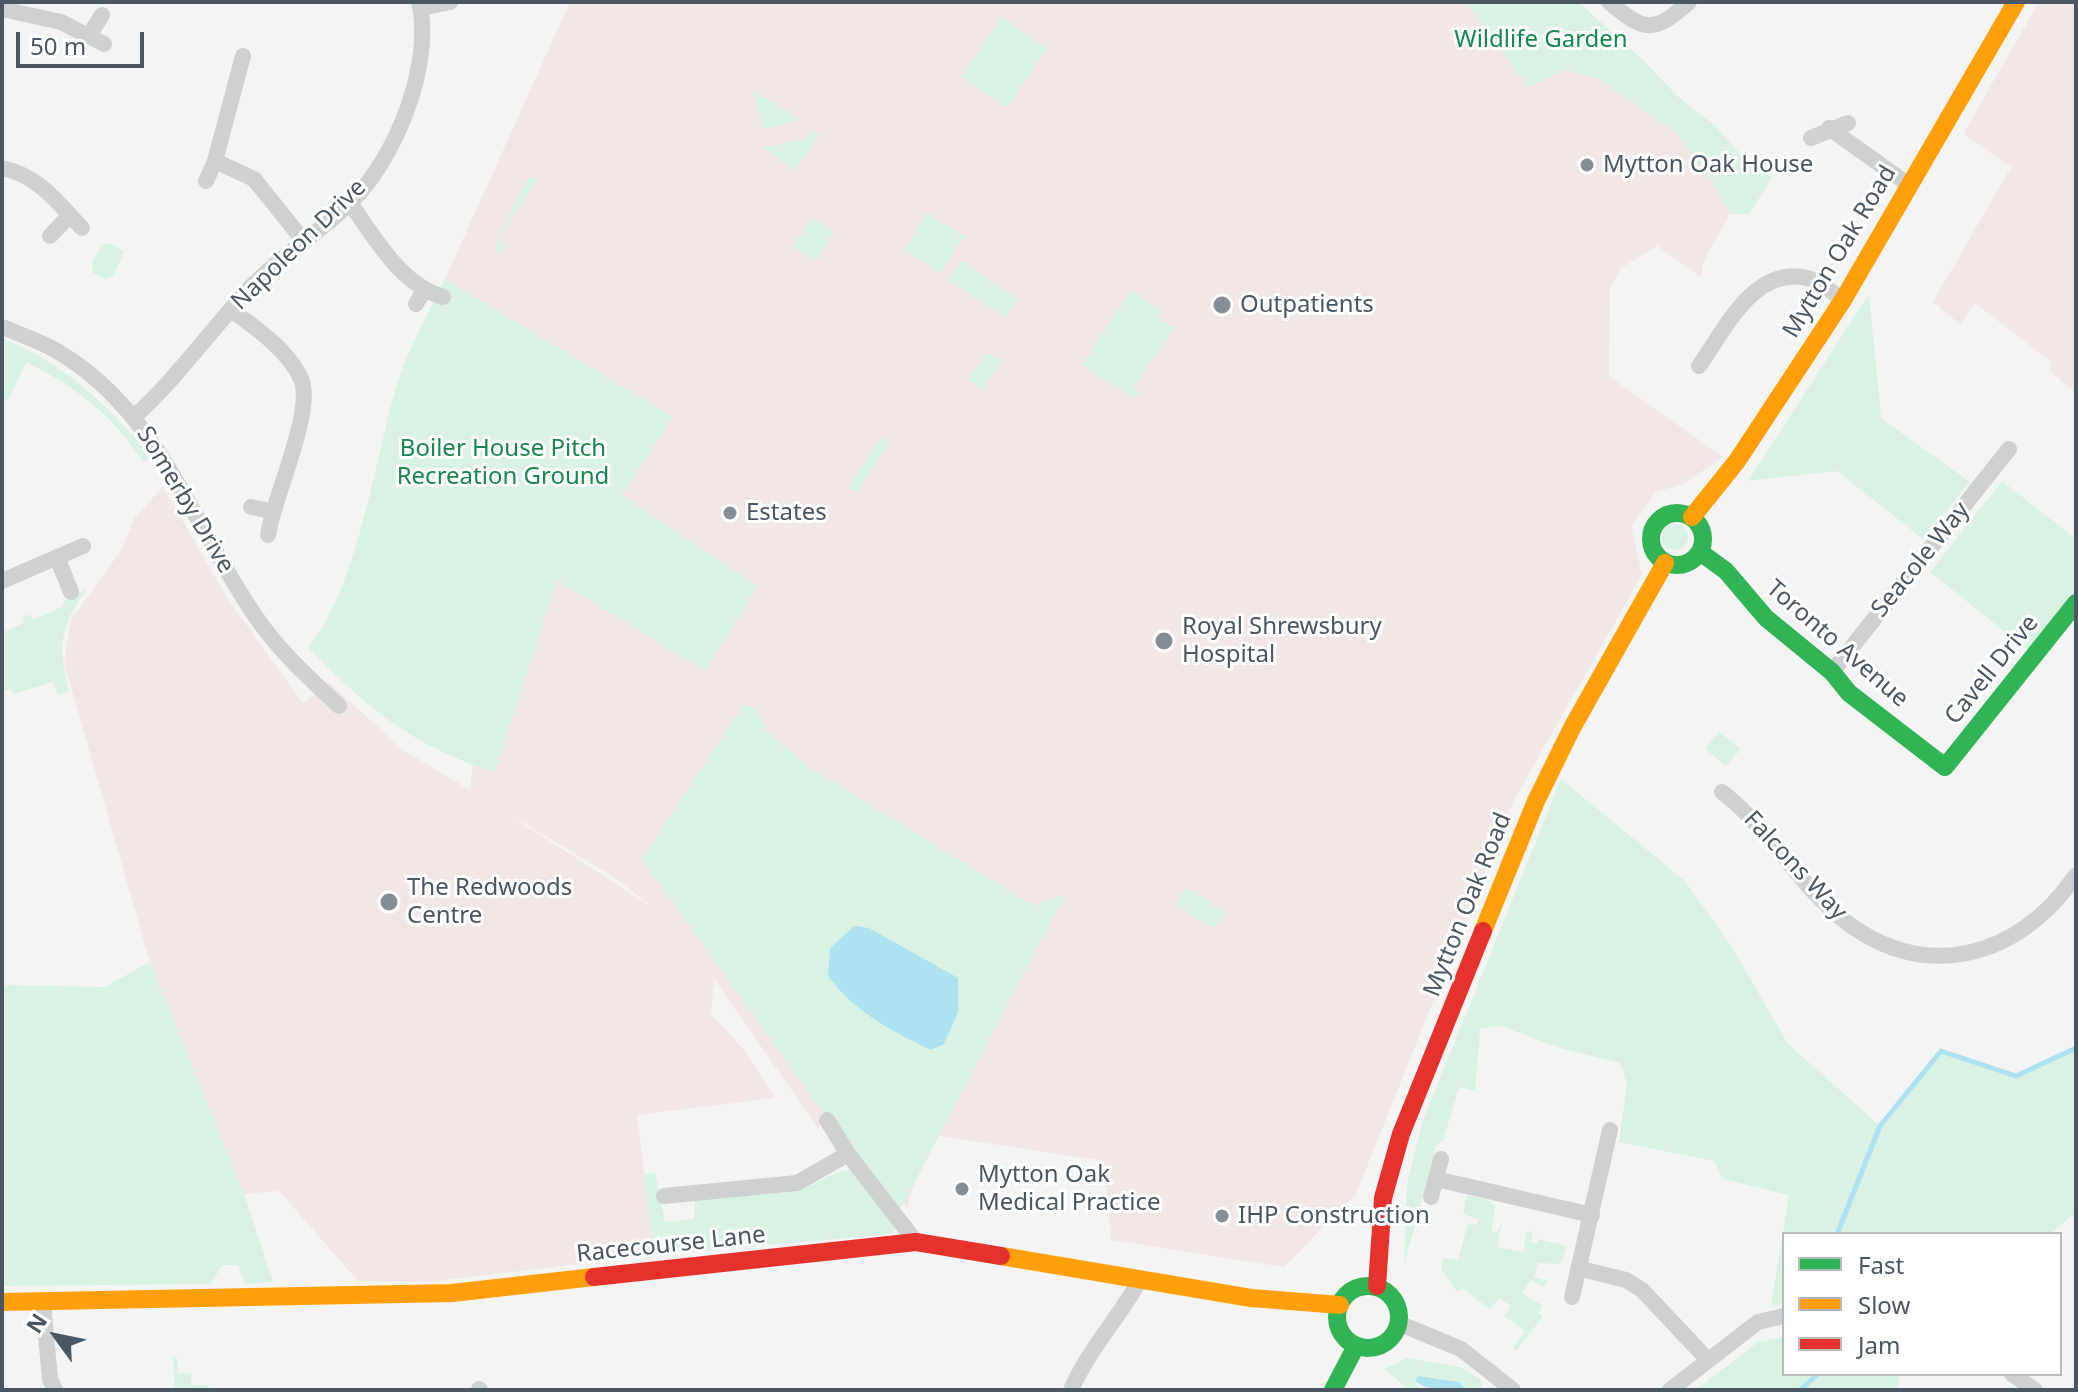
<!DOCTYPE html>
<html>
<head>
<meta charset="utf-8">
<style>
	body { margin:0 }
	#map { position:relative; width:2078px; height:1392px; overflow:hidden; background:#f4f4f4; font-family:"Noto Sans",sans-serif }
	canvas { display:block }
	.frame { position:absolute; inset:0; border:4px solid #4a5661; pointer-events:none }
	.legend { position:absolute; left:1782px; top:1232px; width:280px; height:144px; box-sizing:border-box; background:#fff; border:2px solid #b7bbc0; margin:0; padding:10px 14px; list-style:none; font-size:24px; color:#4a5661 }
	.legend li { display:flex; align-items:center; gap:16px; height:40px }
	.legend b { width:40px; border:2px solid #b7bbc0 }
	.north { position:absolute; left:16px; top:1296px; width:80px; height:80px; -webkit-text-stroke:6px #fff; paint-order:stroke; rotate:303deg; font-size:22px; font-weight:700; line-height:32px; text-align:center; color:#4a5661 }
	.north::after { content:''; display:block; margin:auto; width:28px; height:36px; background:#4a5661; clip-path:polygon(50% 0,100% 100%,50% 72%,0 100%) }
	.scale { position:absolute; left:16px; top:32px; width:128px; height:36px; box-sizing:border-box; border:4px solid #4a5661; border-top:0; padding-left:10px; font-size:24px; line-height:28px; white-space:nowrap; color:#4a5661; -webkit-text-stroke:6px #fff; paint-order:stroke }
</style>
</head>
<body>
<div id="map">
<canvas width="2078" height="1392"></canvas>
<div class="frame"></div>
<ul class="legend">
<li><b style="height:10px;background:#30b455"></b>Fast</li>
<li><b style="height:10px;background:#ff9f0a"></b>Slow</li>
<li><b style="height:10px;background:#e5322d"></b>Jam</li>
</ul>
<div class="north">N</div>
<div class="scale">50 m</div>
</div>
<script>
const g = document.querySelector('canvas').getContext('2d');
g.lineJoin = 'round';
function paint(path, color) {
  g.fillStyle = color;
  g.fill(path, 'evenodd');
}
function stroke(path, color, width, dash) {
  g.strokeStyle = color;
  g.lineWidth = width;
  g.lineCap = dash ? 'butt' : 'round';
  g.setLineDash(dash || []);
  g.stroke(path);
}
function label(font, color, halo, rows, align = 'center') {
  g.font = font + ' "Noto Sans",sans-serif';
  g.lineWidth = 6;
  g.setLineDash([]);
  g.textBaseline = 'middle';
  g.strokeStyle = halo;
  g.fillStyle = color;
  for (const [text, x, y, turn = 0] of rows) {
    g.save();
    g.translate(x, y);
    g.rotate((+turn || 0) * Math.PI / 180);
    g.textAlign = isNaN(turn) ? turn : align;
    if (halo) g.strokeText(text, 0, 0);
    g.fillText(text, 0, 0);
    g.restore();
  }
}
paint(new Path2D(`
	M 570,2 L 1578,2 L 1643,60 L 1677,96 L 1714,125 L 1741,155 L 1772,177 L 1749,214 L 1730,214 L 1703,262 L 1701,277 L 1657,246 L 1621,268 L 1610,288 L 1609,376 L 1723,457 L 1683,484 L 1656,492 L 1631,526 L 1642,575 L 1513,802 L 1356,1194 L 1284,1267 L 1111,1240 L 1104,1161 L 927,1134 L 907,1209 L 841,1117 L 818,1128 L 714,979 L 711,1014 L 746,1052 L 775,1098 L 637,1115 L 655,1255 L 427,1282 L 358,1281 L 279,1191 L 244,1194 L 150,962 L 64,663 L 71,620 L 120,552 L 135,517 L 163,487 L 227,598 L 303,703 L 329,682 L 403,750 L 470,790 L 473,765 L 495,771 L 557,580 L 704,671 L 622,495 L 672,417 L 445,279 ZM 514,817 L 612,876 L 655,909 L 514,818 Z
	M 2039,2 L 2076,2 L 2076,393 L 2050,371 L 2051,362 L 1975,303 L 1960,324 L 1933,302 L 2011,167 L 1963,134 Z`), '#f1e7e6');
paint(new Path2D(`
	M 1466,2 L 1578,2 L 1643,60 L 1677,96 L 1714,125 L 1741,155 L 1772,177 L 1749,214 L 1730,213 L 1710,178 L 1676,133 L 1597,78 L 1564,70 L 1528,87 Z
	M 1001,17 L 1047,48 L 1007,108 L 961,77 Z
	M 754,91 L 801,120 L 763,129 Z
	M 812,131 L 819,135 L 795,170 L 765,150 L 764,147 L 806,139 Z
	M 530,176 L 537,181 L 498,238 L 506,245 L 500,255 L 495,243 Z
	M 927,213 L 964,236 L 940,273 L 904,250 Z
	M 812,218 L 834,233 L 815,261 L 793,246 Z
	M 111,244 L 124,251 L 114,275 L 105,279 L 93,273 L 92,262 L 101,245 Z
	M 961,261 L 1017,299 L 1005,318 L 948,280 Z
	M 445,279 L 673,417 L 622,495 L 758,586 L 705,671 L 557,580 L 495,772 C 415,748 364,706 308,647 C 358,590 375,455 399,378 C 411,344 430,311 445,279 Z
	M 1131,290 L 1161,310 L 1157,317 L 1175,328 L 1133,387 L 1139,392 L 1135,399 L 1082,365 Z
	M 1869,294 L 1881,418 L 1970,482 L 1923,539 L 1837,471 L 1748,481 Z
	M 2,338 C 64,363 109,406 151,457 L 143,462 C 114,416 75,386 26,362 L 11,395 L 2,405 Z
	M 986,352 L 1001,361 L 983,390 L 969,380 Z
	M 880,438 L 889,442 L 857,492 L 848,488 Z
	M 2002,481 L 2076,539 L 2076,590 L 2028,650 L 1930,572 Z
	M1662 537a13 13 0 1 1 26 0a13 13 0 1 1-26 0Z
	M 87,589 C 59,627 58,646 69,691 L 58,695 L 53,682 L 13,694 L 11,689 L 2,692 L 2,633 L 24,623 L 22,618 L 30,614 L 33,620 L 64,606 L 63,602 Z
	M 744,704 L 756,709 L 766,730 L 806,765 L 1032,905 L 1065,895 L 897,1216 L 642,859 Z
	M 1719,732 L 1741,749 L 1726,766 L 1705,749 Z
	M 1561,779 L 1685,881 L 1732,947 L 1788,1044 L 1880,1126 L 1941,1051 L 2016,1076 L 2076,1048 L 2076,1212 L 2050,1234 L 1784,1234 L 1784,1304 L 1771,1306 L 1789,1195 L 1723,1179 L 1714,1161 L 1619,1142 L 1627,1084 L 1620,1063 L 1560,1048 L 1501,1026 L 1480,1029 L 1475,1091 L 1459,1087 L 1443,1141 L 1436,1145 L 1404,1266 L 1407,1183 L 1422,1123 Z
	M 1186,887 L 1225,912 L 1214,929 L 1176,905 Z
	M 150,962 L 244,1194 L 273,1282 L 245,1284 L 238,1265 L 223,1265 L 210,1284 L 2,1286 L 2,985 L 105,987 Z
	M 853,1170 L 897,1225 L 892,1234 L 655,1255 L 644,1174 L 655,1172 L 665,1222 L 694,1219 L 695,1200 L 799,1191 L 839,1172 Z
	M 1467,1195 L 1490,1201 L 1495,1207 L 1491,1232 L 1497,1233 L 1502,1222 L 1497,1247 L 1523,1252 L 1527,1231 L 1533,1232 L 1531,1242 L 1537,1244 L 1538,1239 L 1567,1246 L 1561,1264 L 1538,1263 L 1534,1277 L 1548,1281 L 1543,1287 L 1531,1280 L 1522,1293 L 1543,1306 L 1538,1313 L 1543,1316 L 1516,1351 L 1513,1347 L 1525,1331 L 1504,1316 L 1511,1306 L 1499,1298 L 1490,1309 L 1463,1289 L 1457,1292 L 1441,1269 L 1443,1258 L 1458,1260 L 1468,1223 L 1477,1225 L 1478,1219 L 1463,1214 Z
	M 1784,1337 L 1784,1374 L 1900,1374 L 1896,1390 L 1696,1390 L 1758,1342 Z
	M 173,1357 L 177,1358 L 178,1373 L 191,1373 L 191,1385 L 209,1385 L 209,1390 L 175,1390 Z
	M 1407,1358 L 1461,1367 L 1481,1380 L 1482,1390 L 1466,1390 C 1460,1381 1432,1376 1419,1376 L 1416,1385 L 1426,1390 L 1410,1390 L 1384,1369 Z`), '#d9f2e3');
paint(new Path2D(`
	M 854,926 L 869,928 L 958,978 L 958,1012 L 944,1044 L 931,1050 C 889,1029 857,1014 828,976 L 830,948 Z
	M 1419,1376 L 1459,1382 L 1466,1390 C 1449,1390 1425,1392 1415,1380 Z`), '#aee2f0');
stroke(new Path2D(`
	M 1837,1234 L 1880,1126 L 1941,1051 L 2016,1076 L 2076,1048
	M 1800,1390 L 1818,1374`), '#aee2f0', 5);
stroke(new Path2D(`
	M 1609,2 C 1645,32 1653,34 1689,2
	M 421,8 L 450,2
	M 2,9 L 61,22 L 104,44
	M 89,36 L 102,15
	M 243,56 L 215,161 L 254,179 L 303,240
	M 1829,128 L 1909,185
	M 1811,138 L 1848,123
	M 2,168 C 38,175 58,203 82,228
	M 206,181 L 215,161
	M 350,203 C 375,238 400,284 443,297
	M 50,236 L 70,215
	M 416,304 L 424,290
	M 231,310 C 255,327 289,351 301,379 C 315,410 273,498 268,535
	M 2,327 C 24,336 48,344 68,358 C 162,419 194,529 256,617 C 279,651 309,678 339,706
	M 1699,366 C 1725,330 1755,262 1811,279 C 1822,283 1833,293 1843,300
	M 135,416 C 177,378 210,331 249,289 C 279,257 318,234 350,203 C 395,160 434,64 419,2
	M 251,507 L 271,511
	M 57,557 L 71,592
	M 2,581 L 83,546
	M 1832,672 L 2009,449
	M 1722,792 C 1768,827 1796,881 1840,917 C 1922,985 2019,959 2076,875
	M 827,1120 L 848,1154 L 916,1242
	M 1436,1179 L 1592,1215
	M 664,1196 L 797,1183 L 848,1154
	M 1431,1197 L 1441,1159
	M 1581,1269 L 1626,1280 L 1642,1290 L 1708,1360
	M 1572,1297 L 1610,1130
	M 43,1303 L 50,1379 L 55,1390
	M 1398,1323 L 1461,1349 L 1513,1390
	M 2012,1374 L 2035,1390
	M 479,1389 L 480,1390
	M 1071,1390 C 1089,1349 1118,1319 1140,1280
	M 1670,1390 L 1758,1322 L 1784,1316`), '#ced0d2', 16);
stroke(new Path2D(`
	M1651 539a26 26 0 1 1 52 0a26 26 0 1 1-52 0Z
	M 1700,552 L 1726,571 L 1766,618 L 1832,672 L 1849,693 L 1945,767 L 2076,603
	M1337 1317a31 31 0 1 1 62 0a31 31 0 1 1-62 0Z
	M 1333,1390 L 1356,1346`), '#30b455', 18);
stroke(new Path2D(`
	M 1692,517 L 1737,461 L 1843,300 L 2016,2
	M 1483,931 L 1536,801 L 1573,726 L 1665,563
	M 1001,1256 L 1251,1298 L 1340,1305
	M 2,1302 L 452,1293 L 594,1277`), '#ff9f0a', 18);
stroke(new Path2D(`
	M 594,1277 L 916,1242 L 1001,1256
	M 1377,1286 L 1383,1198 L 1401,1134 L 1483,931`), '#e5322d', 18);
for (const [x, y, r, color] of [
	[1587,165,8,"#868d94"],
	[1222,305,10,"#868d94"],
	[730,513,8,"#868d94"],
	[1164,641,10,"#868d94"],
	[389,902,10,"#868d94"],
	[962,1189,8,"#868d94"],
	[1222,1216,8,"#868d94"]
]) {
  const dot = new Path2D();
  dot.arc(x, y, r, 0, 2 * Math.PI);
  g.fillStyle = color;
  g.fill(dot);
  stroke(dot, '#fff', 3);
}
label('24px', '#17864f', '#fff', [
	["Wildlife Garden",1541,40],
	["Boiler House Pitch",503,449],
	["Recreation Ground",503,477]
]);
label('24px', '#4a5661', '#fff', [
	["Mytton Oak House",1603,165],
	["Outpatients",1240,305],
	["Estates",746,513],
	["Royal Shrewsbury",1182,627],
	["Hospital",1182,655],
	["The Redwoods",407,888],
	["Centre",407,916],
	["Mytton Oak",978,1175],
	["Medical Practice",978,1203],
	["IHP Construction",1238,1216]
], 'left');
label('24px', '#4a5661', '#fff', [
	["Napoleon Drive",299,245,-44],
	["Mytton Oak Road",1840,252,-59],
	["Somerby Drive",185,500,59],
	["Seacole Way",1921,560,-51],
	["Toronto Avenue",1837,644,41],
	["Cavell Drive",1992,670,-51],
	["Falcons Way",1795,866,47],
	["Mytton Oak Road",1468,905,-68],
	["Racecourse Lane",671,1245,-6]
]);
</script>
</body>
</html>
